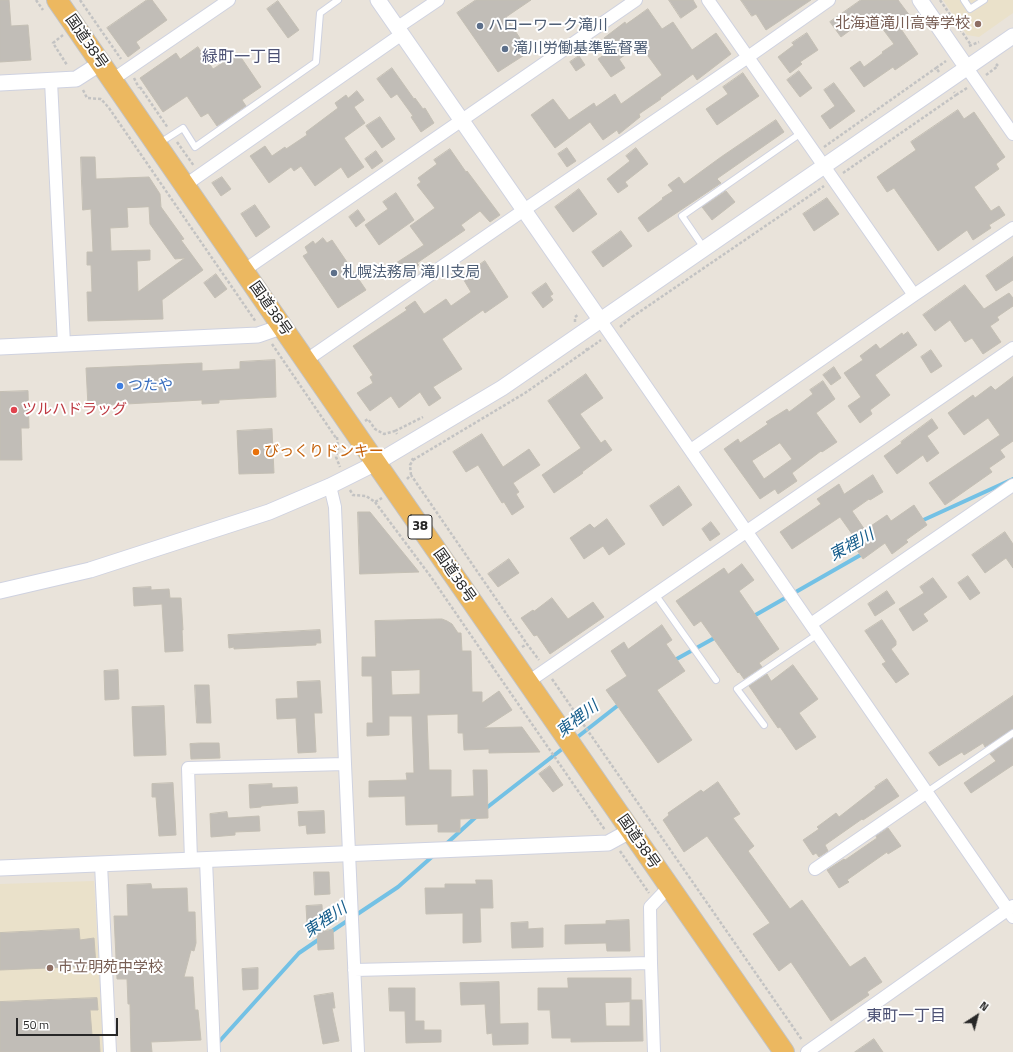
<!DOCTYPE html>
<html>
<head>
<meta charset="utf-8">
<style>
	body { margin:0 }
	#map { position:relative; width:1013px; height:1052px; overflow:hidden; background:#e9e3da; font-family:"Titillium Web",sans-serif }
	canvas { display:block }
	.north { position:absolute; left:957px; top:996px; width:40px; height:40px; -webkit-text-stroke:3px #fff; paint-order:stroke; rotate:36deg; font-size:11px; font-weight:700; line-height:16px; text-align:center; color:#272727 }
	.north::after { content:''; display:block; margin:auto; width:14px; height:18px; background:#272727; clip-path:polygon(50% 0,100% 100%,50% 72%,0 100%) }
	.scale { position:absolute; left:16px; top:1018px; width:102px; height:18px; box-sizing:border-box; border:2px solid #272727; border-top:0; padding-left:5px; font-size:12px; line-height:14px; white-space:nowrap; color:#272727; -webkit-text-stroke:3px #fff; paint-order:stroke }
</style>
</head>
<body>
<div id="map">
<canvas width="1013" height="1052"></canvas>
<div class="north">N</div>
<div class="scale">50 m</div>
</div>
<script>
const g = document.querySelector('canvas').getContext('2d');
g.lineJoin = 'round';
function paint(path, color) {
  g.fillStyle = color;
  g.fill(path, 'evenodd');
}
function stroke(path, color, width, dash) {
  g.strokeStyle = color;
  g.lineWidth = width;
  g.lineCap = dash ? 'butt' : 'round';
  g.setLineDash(dash || []);
  g.stroke(path);
}
function label(font, color, halo, rows, align = 'center') {
  g.font = font + ' "Titillium Web","Noto Sans JP",sans-serif';
  g.lineWidth = 4;
  g.setLineDash([]);
  g.textBaseline = 'middle';
  g.strokeStyle = halo;
  g.fillStyle = color;
  for (const [text, x, y, turn = 0] of rows) {
    g.save();
    g.translate(x, y);
    g.rotate((+turn || 0) * Math.PI / 180);
    g.textAlign = isNaN(turn) ? turn : align;
    if (halo) g.strokeText(text, 0, 0);
    g.fillText(text, 0, 0);
    g.restore();
  }
}
paint(new Path2D(`
	M 943,0 L 1013,0 L 1013,13 L 979,37 L 967,35 Z
	M 94,881 L 104,1052 L 0,1052 L 0,884 Z`), '#eae1ca');
stroke(new Path2D(`
	M 919,522 L 1013,479
	M 752,617 L 864,553
	M 673,661 L 718,636
	M 575,739 L 621,703
	M 485,809 L 566,746
	M 445,845 L 478,815
	M 329,933 L 398,887 L 434,855
	M 217,1044 L 299,953 L 321,938`), '#73c1e5', 4);
const building = new Path2D(`
	M 0,0 L 9,0 L 11,26 L 28,25 L 31,60 L 0,62 Z
	M 147,0 L 152,0 L 167,20 L 136,42 L 140,48 L 128,57 L 107,28 Z
	M 476,0 L 531,0 L 506,17 L 529,52 L 498,72 L 457,13 Z
	M 669,0 L 693,0 L 697,7 L 681,18 Z
	M 741,0 L 811,0 L 766,30 L 756,14 L 752,16 Z
	M 861,0 L 898,0 L 913,20 L 901,29 L 918,54 L 895,70 L 893,67 L 864,87 L 850,68 L 860,61 L 864,67 L 883,53 L 882,52 L 894,44 L 873,16 L 869,19 L 868,17 L 841,37 L 830,22 Z
	M 278,1 L 299,30 L 288,38 L 267,9 Z
	M 648,9 L 662,29 L 673,22 L 692,50 L 716,33 L 731,54 L 697,80 L 693,74 L 660,98 L 661,99 L 639,114 L 640,117 L 619,134 L 617,130 L 603,140 L 590,122 L 555,148 L 531,115 L 553,99 L 569,120 L 594,103 L 596,107 L 615,94 L 621,104 L 662,75 L 640,45 L 619,59 L 625,68 L 611,77 L 598,59 L 612,49 L 604,38 L 625,22 L 626,24 Z
	M 807,33 L 818,50 L 800,62 L 802,64 L 790,73 L 778,57 L 794,45 L 792,43 Z
	M 198,47 L 213,69 L 238,53 L 261,87 L 242,100 L 246,106 L 217,126 L 208,113 L 201,117 L 187,96 L 163,112 L 140,78 L 176,53 L 180,59 Z
	M 579,56 L 585,65 L 576,71 L 570,62 Z
	M 392,68 L 414,99 L 415,98 L 423,109 L 425,108 L 434,123 L 421,132 L 411,117 L 413,116 L 397,94 L 391,98 L 377,79 Z
	M 799,71 L 812,88 L 800,97 L 787,80 Z
	M 743,73 L 759,96 L 717,125 L 706,109 L 728,94 L 723,87 Z
	M 834,83 L 855,111 L 830,129 L 821,116 L 835,106 L 824,90 Z
	M 357,91 L 364,100 L 354,107 L 365,123 L 344,138 L 364,167 L 348,178 L 341,167 L 315,186 L 301,166 L 294,171 L 291,167 L 269,183 L 250,156 L 265,146 L 272,156 L 285,147 L 286,149 L 307,135 L 306,132 L 338,108 L 335,103 L 346,95 L 348,98 Z
	M 958,110 L 964,119 L 974,112 L 1005,157 L 996,164 L 999,169 L 974,187 L 991,211 L 999,206 L 1005,215 L 989,225 L 991,228 L 973,240 L 967,230 L 938,251 L 894,188 L 887,192 L 877,177 L 916,150 L 911,142 Z
	M 380,117 L 395,139 L 382,148 L 366,126 Z
	M 776,120 L 784,132 L 718,178 L 717,179 L 721,183 L 648,232 L 638,218 L 663,199 L 662,198 L 673,191 L 668,185 L 679,177 L 684,184 L 721,157 Z
	M 567,148 L 576,161 L 567,167 L 558,154 Z
	M 636,148 L 648,164 L 625,182 L 628,186 L 618,193 L 607,179 L 630,161 L 626,156 Z
	M 450,149 L 466,172 L 467,171 L 500,215 L 490,222 L 480,211 L 461,225 L 465,230 L 417,263 L 419,265 L 404,274 L 396,263 L 424,245 L 410,226 L 435,208 L 417,185 L 421,182 L 418,178 L 437,164 L 434,160 Z
	M 376,151 L 383,161 L 372,169 L 365,159 Z
	M 81,157 L 95,157 L 96,179 L 149,177 L 160,194 L 161,207 L 184,239 L 181,240 L 203,270 L 162,300 L 163,319 L 88,321 L 87,292 L 92,292 L 91,265 L 87,265 L 87,252 L 93,252 L 91,209 L 83,210 ZM 149,207 L 150,224 L 175,259 L 185,258 L 138,292 L 137,261 L 150,260 L 150,250 L 111,251 L 110,228 L 128,227 L 127,208 Z
	M 222,177 L 231,189 L 221,196 L 212,183 Z
	M 579,189 L 597,214 L 573,232 L 555,207 Z
	M 726,191 L 735,202 L 712,220 L 702,207 Z
	M 396,193 L 414,220 L 379,245 L 365,225 L 388,209 L 383,202 Z
	M 827,198 L 839,214 L 814,231 L 803,214 Z
	M 255,205 L 270,227 L 256,237 L 241,214 Z
	M 358,210 L 365,220 L 356,227 L 349,217 Z
	M 621,231 L 632,246 L 603,267 L 592,252 Z
	M 323,238 L 327,243 L 332,240 L 366,290 L 338,308 L 303,256 L 308,253 L 305,247 L 313,241 L 315,244 Z
	M 1013,257 L 1013,280 L 996,291 L 986,276 Z
	M 485,261 L 508,297 L 485,313 L 483,310 L 442,339 L 462,369 L 433,387 L 441,398 L 429,406 L 420,392 L 399,408 L 391,396 L 370,411 L 357,393 L 373,383 L 370,377 L 373,375 L 353,346 L 407,310 L 405,308 L 415,301 L 424,314 L 446,299 L 451,306 L 471,292 L 462,277 Z
	M 216,274 L 227,289 L 215,298 L 204,283 Z
	M 546,283 L 553,294 L 550,296 L 553,300 L 543,308 L 532,293 Z
	M 965,285 L 984,309 L 1009,293 L 1013,298 L 1013,306 L 997,317 L 999,320 L 990,326 L 1001,342 L 983,354 L 972,338 L 965,342 L 950,320 L 935,331 L 923,315 Z
	M 908,332 L 917,345 L 875,375 L 890,395 L 870,410 L 872,414 L 860,423 L 848,406 L 861,397 L 844,373 L 863,360 L 860,356 L 876,344 L 880,349 L 902,333 L 903,335 Z
	M 931,350 L 942,366 L 931,373 L 921,357 Z
	M 275,360 L 276,397 L 219,400 L 219,403 L 202,404 L 202,400 L 88,406 L 86,368 L 202,363 L 202,371 L 240,369 L 240,362 Z
	M 834,367 L 841,378 L 831,385 L 823,375 Z
	M 586,374 L 603,398 L 580,414 L 601,443 L 605,440 L 612,450 L 582,472 L 583,473 L 554,493 L 542,475 L 581,448 L 548,401 Z
	M 1013,377 L 1013,441 L 1000,450 L 1005,457 L 989,468 L 992,472 L 945,505 L 929,483 L 1000,435 L 988,418 L 964,435 L 948,413 L 973,395 L 975,398 L 991,386 L 995,390 Z
	M 823,381 L 835,399 L 816,413 L 837,442 L 822,452 L 821,451 L 792,473 L 797,481 L 778,494 L 775,489 L 760,499 L 724,449 L 738,439 L 740,443 L 768,424 L 766,422 L 787,409 L 789,412 L 813,394 L 810,390 ZM 780,443 L 792,459 L 764,479 L 752,461 Z
	M 28,391 L 29,428 L 21,428 L 22,460 L 0,460 L 0,392 Z
	M 932,419 L 938,428 L 927,436 L 939,453 L 927,462 L 923,455 L 897,474 L 884,456 L 902,443 L 901,442 Z
	M 272,429 L 274,473 L 239,474 L 237,431 Z
	M 482,434 L 503,467 L 529,449 L 540,465 L 513,483 L 519,492 L 516,494 L 524,507 L 512,515 L 504,502 L 502,503 L 478,465 L 466,472 L 453,452 Z
	M 873,475 L 883,492 L 870,500 L 869,499 L 852,511 L 865,530 L 887,515 L 891,521 L 914,505 L 927,525 L 906,540 L 908,542 L 892,554 L 885,543 L 863,559 L 848,537 L 852,534 L 840,517 L 792,549 L 780,532 L 821,504 L 817,499 L 839,484 L 844,494 Z
	M 679,486 L 692,505 L 663,526 L 650,506 Z
	M 358,512 L 370,512 L 419,572 L 360,574 Z
	M 607,519 L 625,544 L 609,555 L 603,546 L 584,559 L 570,538 L 590,524 L 594,528 Z
	M 711,522 L 720,534 L 710,541 L 702,529 Z
	M 1005,532 L 1013,544 L 1013,568 L 1006,558 L 985,573 L 972,555 Z
	M 509,559 L 519,573 L 498,587 L 488,574 Z
	M 742,564 L 754,580 L 739,591 L 779,649 L 759,663 L 762,667 L 744,679 L 739,672 L 738,673 L 701,621 L 694,626 L 676,601 L 724,568 L 728,574 Z
	M 968,576 L 980,593 L 970,600 L 958,583 Z
	M 933,578 L 947,597 L 923,614 L 928,621 L 913,631 L 899,609 L 924,593 L 920,587 Z
	M 151,587 L 151,590 L 169,589 L 170,598 L 181,598 L 183,630 L 182,630 L 183,651 L 165,652 L 162,604 L 134,606 L 133,588 Z
	M 887,591 L 895,603 L 875,616 L 868,604 Z
	M 552,598 L 568,619 L 593,602 L 604,617 L 550,654 L 537,635 L 534,636 L 521,618 L 533,610 L 534,611 Z
	M 438,619 L 442,619 L 447,621 L 452,624 L 458,633 L 461,633 L 462,651 L 471,651 L 472,692 L 482,692 L 482,703 L 499,691 L 512,710 L 484,728 L 522,727 L 540,752 L 489,753 L 489,749 L 464,750 L 463,733 L 458,733 L 458,714 L 427,715 L 429,770 L 451,770 L 451,797 L 474,796 L 473,770 L 487,770 L 488,818 L 460,819 L 460,832 L 438,832 L 438,824 L 406,825 L 405,796 L 369,797 L 369,781 L 407,780 L 406,773 L 414,773 L 412,716 L 389,716 L 389,735 L 367,736 L 367,723 L 373,723 L 372,676 L 362,676 L 362,657 L 376,657 L 375,621 ZM 420,670 L 420,694 L 392,695 L 391,671 Z
	M 882,620 L 896,641 L 896,645 L 891,649 L 909,674 L 896,683 L 882,664 L 886,662 L 865,631 Z
	M 662,625 L 672,640 L 666,644 L 685,671 L 657,690 L 692,740 L 658,763 L 606,690 L 627,676 L 611,651 L 624,642 L 628,649 Z
	M 320,630 L 321,643 L 316,643 L 316,645 L 234,649 L 234,647 L 229,648 L 228,635 Z
	M 793,665 L 818,699 L 799,713 L 816,737 L 796,750 L 780,727 L 778,728 L 749,686 L 767,674 L 771,681 Z
	M 118,670 L 119,699 L 105,700 L 104,671 Z
	M 320,681 L 322,713 L 314,713 L 316,752 L 298,753 L 296,718 L 277,719 L 276,699 L 298,698 L 297,682 Z
	M 195,685 L 209,685 L 211,723 L 197,723 Z
	M 1013,696 L 1013,729 L 985,747 L 983,743 L 964,755 L 962,752 L 939,766 L 929,753 Z
	M 164,706 L 166,755 L 134,756 L 132,707 Z
	M 1013,738 L 1013,765 L 971,793 L 964,783 L 996,761 L 990,754 Z
	M 200,743 L 219,743 L 220,758 L 191,759 L 190,744 Z
	M 550,766 L 563,785 L 553,792 L 539,774 Z
	M 887,779 L 899,796 L 863,820 L 862,819 L 825,845 L 828,851 L 819,857 L 816,853 L 813,855 L 803,840 L 819,829 L 817,827 L 836,813 L 839,817 L 876,788 L 875,787 Z
	M 718,782 L 740,814 L 733,818 L 754,846 L 748,851 L 790,909 L 802,900 L 850,967 L 865,957 L 882,982 L 867,992 L 869,995 L 831,1021 L 791,962 L 779,971 L 753,934 L 770,923 L 707,836 L 684,852 L 663,820 L 669,815 L 668,813 L 701,790 L 703,792 Z
	M 173,783 L 176,835 L 159,836 L 156,797 L 152,797 L 152,784 Z
	M 272,784 L 272,788 L 297,787 L 298,803 L 261,806 L 261,807 L 250,808 L 249,785 Z
	M 324,811 L 325,833 L 307,834 L 306,825 L 299,826 L 298,812 Z
	M 227,812 L 228,818 L 259,816 L 260,831 L 235,832 L 235,835 L 211,837 L 210,814 Z
	M 888,828 L 901,846 L 888,854 L 887,852 L 847,880 L 849,882 L 839,888 L 827,870 L 844,859 L 845,860 L 877,838 L 876,836 Z
	M 314,872 L 329,872 L 330,894 L 315,895 Z
	M 476,880 L 492,880 L 493,908 L 480,908 L 481,942 L 463,943 L 463,913 L 426,914 L 425,888 L 445,888 L 445,884 L 476,884 Z
	M 151,884 L 152,889 L 187,888 L 188,912 L 195,912 L 196,943 L 194,951 L 191,950 L 184,977 L 193,977 L 195,1010 L 198,1010 L 201,1040 L 151,1042 L 152,1052 L 131,1052 L 130,1004 L 128,1004 L 127,979 L 117,979 L 114,916 L 128,916 L 127,885 Z
	M 322,905 L 323,922 L 307,923 L 306,906 Z
	M 629,920 L 630,951 L 607,951 L 606,943 L 565,944 L 565,925 L 606,924 L 606,921 Z
	M 528,922 L 528,929 L 543,928 L 543,947 L 512,948 L 511,923 Z
	M 79,929 L 80,940 L 94,938 L 96,966 L 0,970 L 0,933 Z
	M 333,930 L 334,949 L 318,950 L 317,931 Z
	M 258,968 L 258,989 L 243,990 L 242,969 Z
	M 568,978 L 631,978 L 631,1000 L 642,1000 L 643,1041 L 571,1042 L 571,1038 L 552,1038 L 550,1010 L 538,1010 L 538,988 L 568,988 ZM 630,1002 L 630,1026 L 606,1026 L 605,1003 Z
	M 499,982 L 500,1024 L 528,1023 L 528,1044 L 493,1045 L 492,1033 L 487,1034 L 485,1004 L 461,1005 L 460,983 Z
	M 389,988 L 415,988 L 415,1021 L 424,1021 L 424,1030 L 441,1030 L 441,1042 L 406,1043 L 405,1011 L 390,1011 Z
	M 333,993 L 335,1008 L 332,1008 L 339,1041 L 323,1044 L 314,996 Z
	M 97,998 L 98,1010 L 90,1010 L 92,1035 L 99,1035 L 100,1052 L 0,1052 L 0,1002 Z
	M 874,1039 L 883,1052 L 855,1052 Z`);
paint(building, '#c1bdb7');
stroke(building, '#c4bfb4', 1);
const service = new Path2D(`
	M 964,0 L 970,9 L 984,0
	M 158,144 L 183,128 L 195,147 L 316,62 L 320,13 L 338,0
	M 704,248 L 682,216 L 801,133
	M 655,594 L 716,680
	M 764,725 L 737,689 L 818,634
	M 927,792 L 1013,733`);
const minor = new Path2D(`
	M 708,0 L 914,295
	M 398,27 L 438,0
	M 967,68 L 1013,134
	M 112,80 L 229,0
	M 51,81 L 64,344
	M 184,186 L 402,34
	M 243,271 L 636,0
	M 601,321 L 1013,917
	M 305,361 L 524,210 L 748,57 L 829,0
	M 691,450 L 914,295 L 1013,228
	M 330,486 L 335,507 L 345,764 L 358,1052
	M 811,624 L 1013,485
	M 528,682 L 1013,348
	M 191,860 L 188,768 L 345,764
	M 206,860 L 214,1052
	M 101,864 L 110,1052
	M 815,869 L 927,792
	M 354,970 L 651,963
	M 654,1052 L 651,963 L 650,907 L 669,887
	M 807,1052 L 1013,906`);
const tertiary = new Path2D(`
	M 378,0 L 601,321
	M 920,0 L 967,68
	M 0,83 L 76,79 L 101,63
	M 0,347 L 258,335 L 281,327
	M 0,591 L 90,570 L 269,512 L 330,486 L 376,463 L 502,388 L 1013,36
	M 0,868 L 608,843 L 630,831`);
const trunk = new Path2D(`
	M 57,0 L 376,463 L 784,1052`);
stroke(service, '#cfd2e0', 8);
stroke(minor, '#cfd2e0', 14);
stroke(tertiary, '#cfd2e0', 17);
stroke(trunk, '#c3c3c3', 22);
stroke(new Path2D(`
	M 36,0 L 43,10
	M 80,0 L 121,59
	M 940,0 L 971,45
	M 63,35 L 53,43 L 67,65
	M 969,46 L 979,42
	M 939,72 L 936,68 L 946,61
	M 986,75 L 998,66 L 996,64
	M 134,78 L 139,88
	M 140,87 L 168,128
	M 83,90 L 87,98 L 101,99 L 109,108 L 256,322
	M 956,95 L 967,88
	M 177,142 L 194,166
	M 824,147 L 936,68
	M 843,173 L 956,95 L 954,92
	M 632,317 L 824,186
	M 575,322 L 575,317 L 579,314
	M 620,327 L 632,317 L 632,316
	M 272,344 L 336,438
	M 587,350 L 601,340
	M 365,421 L 368,419 L 375,429 L 384,434 L 395,431 L 397,434
	M 395,431 L 423,417
	M 337,437 L 338,449 L 336,457 L 340,467
	M 413,460 L 525,393 L 587,350 L 585,347
	M 411,475 L 410,465 L 413,460 L 411,457
	M 407,479 L 411,475 L 527,644
	M 350,490 L 353,495 L 366,496 L 375,502 L 382,498
	M 375,502 L 431,577 L 492,666 L 495,664
	M 522,647 L 527,644 L 539,660
	M 492,666 L 605,830
	M 552,679 L 802,1040
	M 620,851 L 649,893`), '#c3c3c3', 2.5, [3, 2]);
stroke(service, '#fff', 6);
stroke(minor, '#fff', 12);
stroke(tertiary, '#fff', 15);
stroke(trunk, '#ecb860', 20);
for (const [x, y, r, color] of [
	[978,24,4,"#8d6e63"],
	[480,26,4,"#5c6f8a"],
	[505,49,4,"#5c6f8a"],
	[334,273,4,"#5c6f8a"],
	[120,386,4,"#3f7fe0"],
	[14,410,4,"#e0444e"],
	[256,452,4,"#e8710a"],
	[50,968,4,"#8d6e63"]
]) {
  const dot = new Path2D();
  dot.arc(x, y, r, 0, 2 * Math.PI);
  g.fillStyle = color;
  g.fill(dot);
  stroke(dot, '#fff', 1.5);
}
for (const [x, y, w] of [
	[420,527,24]
]) {
  const box = new Path2D();
  box.roundRect(x - w / 2, y - 12, w, 24, 3);
  g.fillStyle = '#fff';
  g.fill(box);
  stroke(box, '#272727', 1);
}
label('bold 14px', '#272727', null, [
	["38",420,527]
]);
label('15px', '#785e54', '#fff', [
	["北海道滝川高等学校",970,24],
	["市立明苑中学校",58,968,"left"]
], 'right');
label('15px', '#4e5e75', '#fff', [
	["ハローワーク滝川",488,26],
	["滝川労働基準監督署",513,49],
	["札幌法務局 滝川支局",342,273]
], 'left');
label('15px', '#272727', '#fff', [
	["国道38号",86,42,55],
	["国道38号",270,309,55],
	["国道38号",454,576,55],
	["国道38号",638,842,55]
]);
label('15px', '#366cbe', '#fff', [
	["つたや",128,386]
], 'left');
label('15px', '#be3a42', '#fff', [
	["ツルハドラッグ",22,410]
], 'left');
label('15px', '#c56008', '#fff', [
	["びっくりドンキー",264,452]
], 'left');
label('16px', '#4c5174', '#fff', [
	["緑町一丁目",242,58],
	["東町一丁目",906,1017]
]);
label('italic 16px', '#175e8c', '#fff', [
	["東裡川",852,546,-29],
	["東裡川",578,720,-38],
	["東裡川",326,921,-34]
]);
</script>
</body>
</html>
